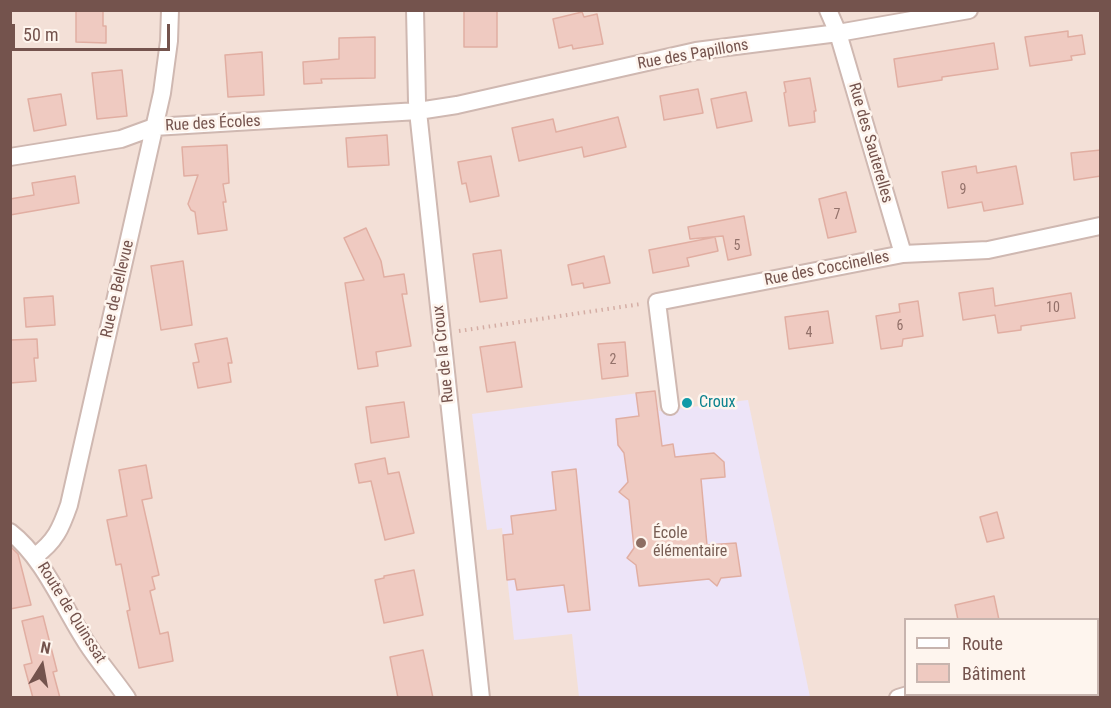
<!DOCTYPE html>
<html>
<head>
<meta charset="utf-8">
<style>
	body { margin:0 }
	#map { position:relative; width:1111px; height:708px; overflow:hidden; background:#fbf0e8; font-family:"Roboto Condensed",sans-serif }
	canvas { display:block }
	.frame { position:absolute; inset:0; border:12px solid #74534d; pointer-events:none }
	.legend { position:absolute; left:904px; top:618px; width:195px; height:78px; box-sizing:border-box; background:#fef5ee; border:2px solid #c7b4ae; margin:0; padding:8px 10px; list-style:none; font-size:18px; color:#74534d }
	.legend li { display:flex; align-items:center; gap:12px; height:30px }
	.legend b { width:30px; border:2px solid #c7b4ae }
	.north { position:absolute; left:12px; top:636px; width:60px; height:60px; -webkit-text-stroke:4px #fef5ee; paint-order:stroke; rotate:11deg; font-size:16px; font-weight:700; line-height:24px; text-align:center; color:#74534d }
	.north::after { content:''; display:block; margin:auto; width:21px; height:27px; background:#74534d; clip-path:polygon(50% 0,100% 100%,50% 72%,0 100%) }
	.scale { position:absolute; left:12px; top:24px; width:158px; height:27px; box-sizing:border-box; border:3px solid #74534d; border-top:0; padding-left:8px; font-size:18px; line-height:21px; white-space:nowrap; color:#74534d; -webkit-text-stroke:4px #fef5ee; paint-order:stroke }
</style>
</head>
<body>
<div id="map">
<canvas width="1111" height="708"></canvas>
<div class="frame"></div>
<ul class="legend">
<li><b style="height:8px;background:#fff"></b>Route</li>
<li><b style="height:16px;background:#efcac1"></b>Bâtiment</li>
</ul>
<div class="north">N</div>
<div class="scale">50 m</div>
</div>
<script>
const g = document.querySelector('canvas').getContext('2d');
g.lineJoin = 'round';
function paint(path, color) {
  g.fillStyle = color;
  g.fill(path, 'evenodd');
}
function stroke(path, color, width, dash) {
  g.strokeStyle = color;
  g.lineWidth = width;
  g.lineCap = dash ? 'butt' : 'round';
  g.setLineDash(dash || []);
  g.stroke(path);
}
function label(font, color, halo, rows, align = 'center') {
  g.font = font + ' "Roboto Condensed",sans-serif';
  g.lineWidth = 5;
  g.setLineDash([]);
  g.textBaseline = 'middle';
  g.strokeStyle = halo;
  g.fillStyle = color;
  for (const [text, x, y, turn = 0] of rows) {
    g.save();
    g.translate(x, y);
    g.rotate((+turn || 0) * Math.PI / 180);
    g.textAlign = isNaN(turn) ? turn : align;
    if (halo) g.strokeText(text, 0, 0);
    g.fillText(text, 0, 0);
    g.restore();
  }
}
paint(new Path2D(`
	M 10,11 L 1100,11 L 1100,697 L 11,697 ZM 906,620 L 1098,620 L 1098,694 L 906,694 Z`), '#f3e0d7');
paint(new Path2D(`
	M 655,391 L 659,411 L 748,400 L 810,697 L 579,697 L 572,634 L 514,640 L 502,528 L 487,530 L 472,414 Z`), '#ede4f8');
const building = new Path2D(`
	M 76,10 L 103,10 L 103,26 L 106,26 L 106,43 L 76,42 Z
	M 464,10 L 497,10 L 497,47 L 464,47 Z
	M 582,12 L 584,17 L 597,14 L 603,44 L 573,49 L 572,45 L 559,48 L 553,19 Z
	M 1068,31 L 1068,37 L 1082,35 L 1085,54 L 1071,56 L 1072,60 L 1030,66 L 1025,37 Z
	M 375,37 L 375,78 L 321,79 L 322,83 L 304,84 L 303,62 L 339,59 L 339,38 Z
	M 994,43 L 998,69 L 942,77 L 942,80 L 898,87 L 894,59 Z
	M 262,52 L 264,95 L 228,97 L 225,55 Z
	M 122,70 L 127,116 L 97,119 L 92,73 Z
	M 810,78 L 816,111 L 814,111 L 815,122 L 789,126 L 784,93 L 786,92 L 784,82 Z
	M 698,89 L 703,113 L 664,120 L 660,96 Z
	M 746,92 L 752,121 L 717,128 L 711,99 Z
	M 61,94 L 66,125 L 34,131 L 28,99 Z
	M 618,117 L 626,147 L 584,157 L 582,147 L 519,161 L 512,128 L 553,119 L 556,132 Z
	M 387,135 L 389,165 L 348,167 L 346,138 Z
	M 227,145 L 229,183 L 223,184 L 226,202 L 223,202 L 227,230 L 198,234 L 195,212 L 191,210 L 188,204 L 198,175 L 184,176 L 182,147 Z
	M 1101,150 L 1101,176 L 1074,180 L 1071,153 Z
	M 491,156 L 499,196 L 470,202 L 466,183 L 462,184 L 458,162 Z
	M 976,166 L 977,173 L 1016,166 L 1023,204 L 984,211 L 982,202 L 948,208 L 942,172 Z
	M 75,176 L 79,203 L 10,215 L 10,199 L 34,195 L 32,183 Z
	M 846,192 L 856,232 L 828,238 L 819,199 Z
	M 744,216 L 751,255 L 728,260 L 723,236 L 690,239 L 688,227 Z
	M 366,228 L 381,261 L 384,277 L 404,274 L 407,294 L 402,294 L 411,346 L 376,352 L 378,366 L 358,369 L 345,283 L 364,280 L 344,238 Z
	M 715,237 L 718,251 L 687,258 L 689,266 L 653,273 L 649,250 Z
	M 501,250 L 507,298 L 480,302 L 473,254 Z
	M 604,256 L 610,283 L 584,288 L 583,283 L 572,285 L 568,265 Z
	M 183,261 L 192,325 L 161,330 L 151,266 Z
	M 993,288 L 995,306 L 1071,293 L 1075,318 L 1021,326 L 1021,330 L 998,333 L 995,315 L 963,320 L 959,293 Z
	M 53,296 L 55,325 L 26,327 L 24,298 Z
	M 918,301 L 923,336 L 903,339 L 902,346 L 881,349 L 876,316 L 900,312 L 899,304 Z
	M 828,311 L 833,343 L 789,349 L 785,317 Z
	M 227,338 L 232,363 L 228,363 L 231,382 L 198,388 L 193,363 L 199,362 L 195,344 Z
	M 37,339 L 38,358 L 34,358 L 36,381 L 10,383 L 10,340 Z
	M 515,342 L 522,387 L 487,392 L 480,347 Z
	M 625,342 L 628,376 L 602,379 L 598,344 Z
	M 655,391 L 662,446 L 673,444 L 675,457 L 714,453 L 724,462 L 725,477 L 701,479 L 707,545 L 736,543 L 741,576 L 721,578 L 717,586 L 709,579 L 639,586 L 636,565 L 627,558 L 634,548 L 629,500 L 619,492 L 628,482 L 624,453 L 618,445 L 616,419 L 639,416 L 636,393 Z
	M 404,402 L 409,437 L 371,443 L 366,407 Z
	M 385,458 L 388,474 L 399,472 L 414,533 L 385,540 L 371,481 L 359,483 L 355,464 Z
	M 146,465 L 152,498 L 142,500 L 159,575 L 152,577 L 155,589 L 150,591 L 160,634 L 168,632 L 173,661 L 139,668 L 127,611 L 130,610 L 121,564 L 116,565 L 107,520 L 127,516 L 119,470 Z
	M 576,469 L 590,610 L 568,612 L 564,585 L 517,590 L 515,579 L 507,580 L 503,535 L 513,534 L 511,516 L 556,510 L 552,472 Z
	M 997,512 L 1004,538 L 987,542 L 980,517 Z
	M 12,548 L 18,554 L 31,605 L 10,609 L 10,549 Z
	M 414,570 L 423,615 L 384,623 L 375,580 L 384,578 L 384,576 Z
	M 994,596 L 999,620 L 958,620 L 955,605 Z
	M 43,616 L 57,671 L 53,672 L 60,698 L 33,698 L 24,665 L 32,663 L 22,621 Z
	M 423,650 L 433,698 L 398,698 L 390,657 Z`);
paint(building, '#efcac1');
stroke(building, '#e1aea2', 1.5);
const minor = new Path2D(`
	M 415,10 L 417,102 L 481,698
	M 828,10 L 838,33 L 903,254
	M 10,157 L 121,139 L 154,127 L 418,111 L 457,105 L 696,51 L 838,33 L 969,10
	M 670,406 L 657,302 L 903,254 L 988,250 L 1100,226
	M 10,532 C 44,558 63,607 86,642 C 98,661 114,679 127,698
	M 35,556 C 55,542 61,528 69,505 L 162,93 L 169,41 L 170,10
	M 1098,648 L 1100,648
	M 949,694 L 949,698
	M 898,698 L 911,694`);
stroke(minor, '#cfb8b1', 20);
stroke(new Path2D(`
	M 459,331 L 641,304`), '#d4ada4', 4, [1.5, 4.5]);
stroke(minor, '#fff', 16);
for (const [x, y, r, color] of [
	[687,403,6,"#0f9aa8"],
	[641,543,6,"#8d6e63"]
]) {
  const dot = new Path2D();
  dot.arc(x, y, r, 0, 2 * Math.PI);
  g.fillStyle = color;
  g.fill(dot);
  stroke(dot, '#fef5ee', 2);
}
label('14px', '#93716a', null, [
	["9",963,190],
	["7",837,215],
	["5",737,246],
	["10",1053,308],
	["6",900,326],
	["4",809,333],
	["2",613,360]
]);
label('16px', '#74534d', '#fef5ee', [
	["Rue des Papillons",693,55,-10],
	["Rue des Écoles",213,124,-3],
	["Rue des Sauterelles",870,143,74],
	["Rue des Coccinelles",827,269,-11],
	["Rue de Bellevue",118,289,-77],
	["Rue de la Croux",444,354,-96],
	["Route de Quinssat",71,613,58]
]);
label('16px', '#0d838f', '#fef5ee', [
	["Croux",699,403]
], 'left');
label('16px', '#785e54', '#fef5ee', [
	["École",653,534],
	["élémentaire",653,552]
], 'left');
</script>
</body>
</html>
